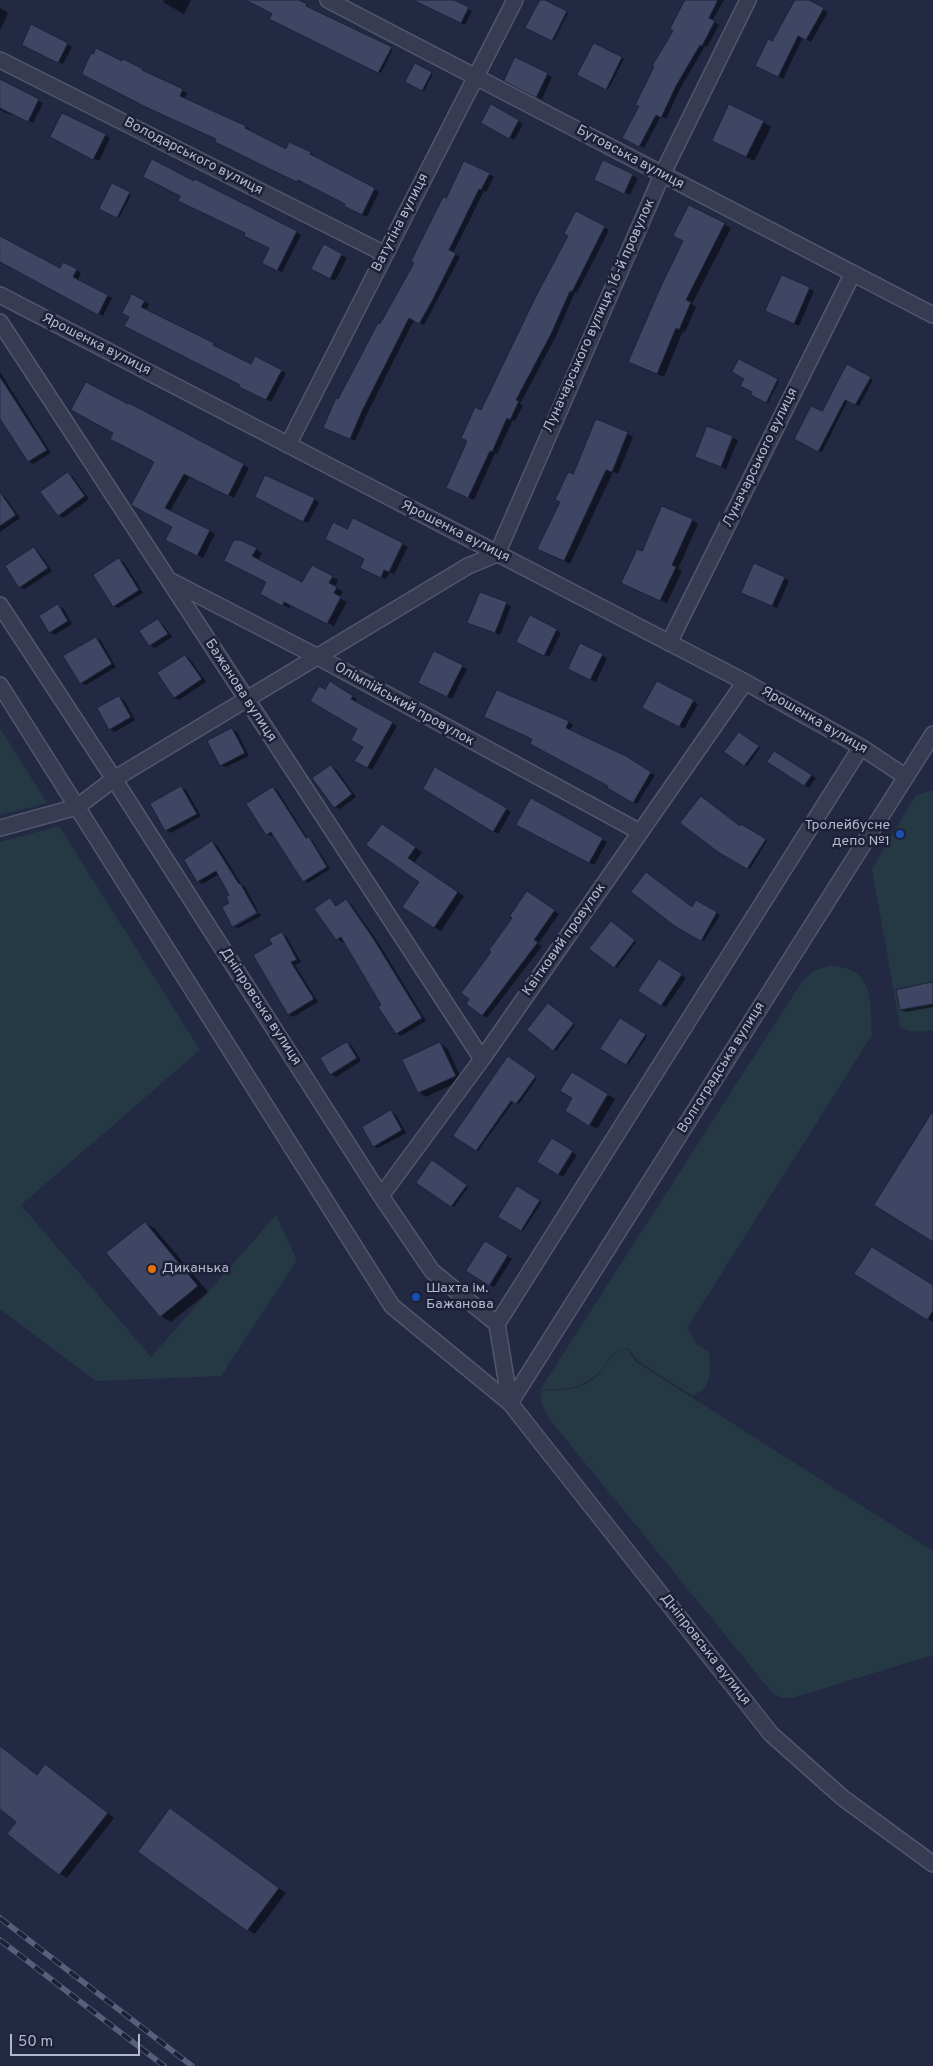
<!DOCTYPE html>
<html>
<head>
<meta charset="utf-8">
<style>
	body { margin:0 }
	#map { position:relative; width:933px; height:2066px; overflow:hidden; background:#232943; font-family:Overpass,sans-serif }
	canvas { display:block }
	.scale { position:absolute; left:10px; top:2034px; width:130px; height:22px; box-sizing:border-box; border:2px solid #b4b8cd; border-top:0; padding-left:6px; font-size:15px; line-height:18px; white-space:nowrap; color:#b4b8cd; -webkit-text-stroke:4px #1c2138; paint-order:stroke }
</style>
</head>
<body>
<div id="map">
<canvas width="933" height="2066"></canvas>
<div class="scale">50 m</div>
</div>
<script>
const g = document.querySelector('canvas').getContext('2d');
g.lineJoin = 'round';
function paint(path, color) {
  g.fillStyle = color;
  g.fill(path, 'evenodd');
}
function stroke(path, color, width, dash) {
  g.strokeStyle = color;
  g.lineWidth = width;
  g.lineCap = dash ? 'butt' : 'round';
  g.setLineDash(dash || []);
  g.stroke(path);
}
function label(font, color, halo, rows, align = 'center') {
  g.font = font + ' Overpass,sans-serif';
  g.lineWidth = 5;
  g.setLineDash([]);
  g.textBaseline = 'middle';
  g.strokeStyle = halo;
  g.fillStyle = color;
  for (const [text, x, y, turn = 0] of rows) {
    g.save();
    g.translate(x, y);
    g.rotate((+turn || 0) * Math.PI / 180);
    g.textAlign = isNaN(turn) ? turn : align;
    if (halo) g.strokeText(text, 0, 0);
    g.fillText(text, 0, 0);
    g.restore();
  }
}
paint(new Path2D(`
	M 0,728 L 47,803 L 0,815 Z
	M 933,790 L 933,1030 C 921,1031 910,1034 900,1026 L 872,869 L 916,795 Z
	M 59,826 L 200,1050 L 21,1205 L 151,1357 L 276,1215 L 297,1260 L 221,1376 L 96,1381 L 0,1309 L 0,842 Z
	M 829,966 C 875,967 870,1000 872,1035 L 687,1328 L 697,1345 L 709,1352 C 710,1373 713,1385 693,1396 L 638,1361 L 628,1348 C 603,1354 612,1362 596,1375 C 578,1390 563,1389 540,1390 L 801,983 L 812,972 Z
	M 627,1349 L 636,1362 L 933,1551 L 933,1655 L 792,1698 L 783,1698 L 774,1695 L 551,1421 L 542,1405 L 540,1391 C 561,1390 584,1391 599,1374 C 611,1360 608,1354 627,1349 Z`), '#253944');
paint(new Path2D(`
	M 164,0 L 191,0 L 184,14 L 163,2 Z
	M 248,0 L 296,0 L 308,6 L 308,8 L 393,49 L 381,73 L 273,19 L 274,13 Z
	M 413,0 L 451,0 L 472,11 L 465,25 Z
	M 541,0 L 568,13 L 554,41 L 527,27 Z
	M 690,0 L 724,0 L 712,21 L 719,25 L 707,47 L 705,46 L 680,89 L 666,119 L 661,116 L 644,148 L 624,138 Z
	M 797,0 L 806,0 L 828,12 L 811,42 L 803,37 L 783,79 L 762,68 L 773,43 Z
	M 0,8 L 8,13 L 0,31 Z
	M 67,44 L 72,47 L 63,64 L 48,57 Z
	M 595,44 L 624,59 L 608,90 L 579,75 Z
	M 516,59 L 552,77 L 542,99 L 506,81 Z
	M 124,60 L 187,93 L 184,99 L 246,127 L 250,129 L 249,131 L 287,151 L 310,153 L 315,155 L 314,157 L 379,192 L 367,217 L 345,206 L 346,203 L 303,181 L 302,183 L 282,174 L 218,139 L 122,63 Z
	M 416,65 L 433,74 L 424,91 L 407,82 Z
	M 0,82 L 43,103 L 33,123 L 12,113 L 11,115 L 0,110 Z
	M 491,106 L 523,124 L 514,140 L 482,123 Z
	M 763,122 L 771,127 L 754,161 L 721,145 Z
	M 105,135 L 110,138 L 99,161 L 52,136 Z
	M 604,162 L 638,178 L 630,195 L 601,182 Z
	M 489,174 L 494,177 L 486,192 L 484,191 L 453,253 L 460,257 L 424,325 L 414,320 L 367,414 L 355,441 L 329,430 L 339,401 L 415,262 L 446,200 Z
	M 196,180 L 301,235 L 282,272 L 263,263 L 271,248 L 182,196 Z
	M 113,185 L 131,195 L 119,218 L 101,209 Z
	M 690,207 L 731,228 L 692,304 L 696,307 L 685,332 L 683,331 L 664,377 L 629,362 L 685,241 Z
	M 577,213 L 609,230 L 577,293 L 575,292 L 556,336 L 520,404 L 523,405 L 515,421 L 513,420 L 497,454 L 495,453 L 474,500 L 452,490 L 569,236 Z
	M 0,238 L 60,270 L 63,263 L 81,273 L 78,280 L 112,298 L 103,316 L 0,262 Z
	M 324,246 L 347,258 L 335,281 L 317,272 Z
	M 782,276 L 814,291 L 799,326 L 772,314 Z
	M 133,296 L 149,304 L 146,310 L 213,344 L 218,347 L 217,349 L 251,366 L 281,371 L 286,373 L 271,402 L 126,325 L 130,316 Z
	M 739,361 L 779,381 L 768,403 L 752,395 L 754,392 L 746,378 Z
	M 847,366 L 873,380 L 859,406 L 848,400 L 822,452 L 795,439 L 822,412 Z
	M 0,372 L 51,453 L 33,464 L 29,461 L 0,417 Z
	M 130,404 L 249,468 L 234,498 L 190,476 L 170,511 L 215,534 L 203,558 L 172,543 L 173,527 L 133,504 L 156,462 L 129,406 Z
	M 708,427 L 738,440 L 726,469 L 701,459 Z
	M 627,433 L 633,437 L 618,474 L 613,472 L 570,564 L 545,551 L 573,476 Z
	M 68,474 L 73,477 L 89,499 L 63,518 L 58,515 Z
	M 0,494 L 5,497 L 20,518 L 0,532 Z
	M 314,499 L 319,502 L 308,523 L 261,500 Z
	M 353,519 L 408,547 L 394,574 L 390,572 L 386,579 L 366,570 L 366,559 L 347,531 Z
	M 692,520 L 698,524 L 678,569 L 682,571 L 667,603 L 629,586 Z
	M 34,548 L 38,551 L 52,571 L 25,589 L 20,587 Z
	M 256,549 L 262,553 L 258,561 L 303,584 L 312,567 L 338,580 L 335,587 L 343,592 L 339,598 L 347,602 L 334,626 L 291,604 L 289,608 L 262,594 L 268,582 L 232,564 Z
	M 119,560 L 124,562 L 143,593 L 118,608 L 114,606 Z
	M 784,578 L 789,581 L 777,608 L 747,595 Z
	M 481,593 L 511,606 L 500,635 L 474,625 Z
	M 58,606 L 63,608 L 72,624 L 54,635 L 50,632 Z
	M 531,617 L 561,633 L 549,657 L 518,641 Z
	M 158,620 L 162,623 L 172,637 L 155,648 L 150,645 Z
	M 96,638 L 101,641 L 116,667 L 86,685 L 81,683 Z
	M 581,644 L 607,658 L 596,682 L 574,672 Z
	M 435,652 L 467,669 L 452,699 L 425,685 Z
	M 185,656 L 190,659 L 206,682 L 179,700 L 174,697 Z
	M 330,683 L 357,699 L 355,702 L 397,726 L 372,770 L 356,761 L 364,746 L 359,729 Z
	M 657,683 L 698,704 L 684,729 L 644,707 Z
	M 497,691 L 569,722 L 573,725 L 569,731 L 655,775 L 637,804 L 534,739 Z
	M 119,697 L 124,700 L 135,720 L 115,732 L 110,729 Z
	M 232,729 L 237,732 L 249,756 L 226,767 L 221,765 Z
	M 739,734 L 760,748 L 747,766 L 726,751 Z
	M 775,753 L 816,778 L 809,788 L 804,785 Z
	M 331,767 L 336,769 L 356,797 L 340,809 L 335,807 Z
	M 436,769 L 511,812 L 498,834 L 471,818 Z
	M 181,788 L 186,790 L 201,816 L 171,833 L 166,830 Z
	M 273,788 L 277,790 L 308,839 L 312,840 L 330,869 L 308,883 L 304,881 L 274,834 L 271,836 L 267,834 Z
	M 532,800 L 607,842 L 594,865 L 518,824 Z
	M 741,826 L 767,841 L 750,869 L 719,851 Z
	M 388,829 L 422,852 L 414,863 L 464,896 L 441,931 L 434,927 L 421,881 Z
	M 212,842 L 217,845 L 242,885 L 245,887 L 258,911 L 234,924 L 234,926 L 231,896 L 219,874 L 203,884 L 198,881 Z
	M 532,896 L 559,914 L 538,944 L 542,946 L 487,1018 L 482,1015 Z
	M 330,899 L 338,906 L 346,901 L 351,904 L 378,942 L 426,1021 L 401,1036 L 397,1033 L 344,940 L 342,942 L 337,939 Z
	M 696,902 L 720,915 L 704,941 L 677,925 Z
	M 259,913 L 261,916 L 238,928 L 235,927 Z
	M 613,924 L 636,942 L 617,968 L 591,949 Z
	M 281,934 L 286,936 L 301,962 L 295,965 L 318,1002 L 293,1017 L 288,1014 Z
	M 659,961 L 686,978 L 666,1007 L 662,1005 Z
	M 933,984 L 933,1007 L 906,1012 L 901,1010 Z
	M 548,1005 L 575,1025 L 556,1051 L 554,1050 Z
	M 620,1019 L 647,1036 L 628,1065 L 602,1048 Z
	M 440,1043 L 447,1048 L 462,1080 L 426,1097 L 419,1092 Z
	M 347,1044 L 352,1046 L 361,1061 L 336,1077 L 331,1074 Z
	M 508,1058 L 537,1078 L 519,1104 L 514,1101 L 478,1151 L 455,1135 Z
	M 572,1073 L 615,1099 L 597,1129 L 566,1111 L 574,1098 Z
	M 391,1112 L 396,1115 L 406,1133 L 378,1148 L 374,1146 Z
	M 552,1140 L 577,1155 L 563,1177 L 539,1162 Z
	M 432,1162 L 468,1187 L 454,1207 L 418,1182 Z
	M 518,1187 L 542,1202 L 523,1231 L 500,1216 Z
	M 145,1223 L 155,1229 L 208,1292 L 171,1322 L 161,1316 L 108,1253 Z
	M 486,1242 L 512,1259 L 494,1287 L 468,1271 Z
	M 856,1274 L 933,1286 L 933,1322 Z
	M 0,1747 L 38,1776 L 46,1766 L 53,1770 L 114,1818 L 67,1878 L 60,1874 L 18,1822 L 0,1808 Z
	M 177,1814 L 286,1893 L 255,1934 L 248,1930 Z`), '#0007');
const building = new Path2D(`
	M 246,0 L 299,0 L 307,4 L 306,6 L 392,47 L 378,73 L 269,19 L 272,14 Z
	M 413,0 L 454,0 L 469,7 L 461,23 Z
	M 540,0 L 545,0 L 567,11 L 552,41 L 525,28 Z
	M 685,0 L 718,0 L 709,18 L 715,21 L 702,46 L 700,45 L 676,86 L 661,118 L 656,115 L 639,147 L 622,138 L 639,106 L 635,105 L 654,67 L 652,66 L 673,31 L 670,29 Z
	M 795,0 L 809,0 L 824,8 L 806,40 L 798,36 L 778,77 L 755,66 L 768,39 L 772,41 Z
	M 31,24 L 68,43 L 58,63 L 22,45 Z
	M 594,43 L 622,57 L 606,90 L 577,75 Z
	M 96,48 L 122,61 L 123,59 L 143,69 L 142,70 L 183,89 L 180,96 L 246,126 L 245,128 L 286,149 L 289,142 L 311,152 L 310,154 L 375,188 L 362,215 L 344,206 L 345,204 L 298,180 L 297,182 L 276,172 L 215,142 L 216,139 L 150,109 L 83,75 L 82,73 L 91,53 L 93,54 Z
	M 515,57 L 548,73 L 536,98 L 504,81 Z
	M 415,63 L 432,72 L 422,91 L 405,82 Z
	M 0,79 L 39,99 L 28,122 L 0,108 Z
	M 491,104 L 519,120 L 509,139 L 481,123 Z
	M 729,104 L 764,121 L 746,157 L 712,141 Z
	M 62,113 L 106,134 L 93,160 L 50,137 Z
	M 152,159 L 194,181 L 195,179 L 297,231 L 277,271 L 262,263 L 269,248 L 244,236 L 245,233 L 178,201 L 180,196 L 143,177 Z
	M 603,160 L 633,174 L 624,194 L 594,180 Z
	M 464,161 L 490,173 L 481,190 L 479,189 L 449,250 L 456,253 L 432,301 L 419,324 L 409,318 L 362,411 L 350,439 L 323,428 L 336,398 L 338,399 L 378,323 L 380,324 L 414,263 L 411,261 L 443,197 L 446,198 Z
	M 112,183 L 130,192 L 117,218 L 99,209 Z
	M 689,205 L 725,223 L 686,300 L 691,302 L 679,330 L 676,328 L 657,374 L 628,362 L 662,284 L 683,241 L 673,236 Z
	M 576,211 L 605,226 L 572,292 L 570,291 L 551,334 L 516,400 L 519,401 L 510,420 L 507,418 L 492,452 L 490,451 L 468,498 L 446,488 L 467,441 L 461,438 L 475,407 L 481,410 L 536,296 L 568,236 L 564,234 Z
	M 0,236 L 60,268 L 63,262 L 77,269 L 73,277 L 108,295 L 98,315 L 0,262 Z
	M 324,244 L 342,254 L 330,279 L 311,269 Z
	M 782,275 L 810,287 L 794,324 L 765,311 Z
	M 132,294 L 145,301 L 141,307 L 214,343 L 213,345 L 251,364 L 255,356 L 282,370 L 266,400 L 239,387 L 240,385 L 124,326 L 129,317 L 122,313 Z
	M 739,359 L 778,379 L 766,403 L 751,395 L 752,392 L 740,386 L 744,379 L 732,372 Z
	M 847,364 L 871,377 L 855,405 L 845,400 L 818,452 L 794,439 L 811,406 L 822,411 Z
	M 0,377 L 47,450 L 28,462 L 0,419 Z
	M 86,382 L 128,404 L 129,403 L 244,464 L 228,496 L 184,474 L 165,508 L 210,530 L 197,556 L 165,540 L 172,527 L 131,505 L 154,462 L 110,439 L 113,433 L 71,410 Z
	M 596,419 L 628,432 L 612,472 L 606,470 L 564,561 L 537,549 L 560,502 L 555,500 L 568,472 L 573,474 Z
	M 707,426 L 733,436 L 721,467 L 695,457 Z
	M 68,472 L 85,496 L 58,516 L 40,492 Z
	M 265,475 L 315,498 L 303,522 L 255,497 Z
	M 0,492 L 16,515 L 0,526 Z
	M 662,506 L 693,519 L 672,565 L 676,567 L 660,601 L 621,583 L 637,549 L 642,551 Z
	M 353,518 L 403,543 L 389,572 L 384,570 L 381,578 L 360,568 L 364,559 L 325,539 L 333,522 L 347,529 Z
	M 234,540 L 240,540 L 257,548 L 252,556 L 302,582 L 312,565 L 333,576 L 329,583 L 337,587 L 334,593 L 341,597 L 327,624 L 284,602 L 282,606 L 260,594 L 266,582 L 224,561 Z
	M 34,547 L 48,568 L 19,588 L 5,566 Z
	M 119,558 L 139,590 L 113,607 L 93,575 Z
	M 754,563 L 785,577 L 772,606 L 741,593 Z
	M 480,592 L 507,602 L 495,633 L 467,623 Z
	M 58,604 L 68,621 L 49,633 L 39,616 Z
	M 530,615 L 557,629 L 544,656 L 516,642 Z
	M 158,619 L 168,634 L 149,646 L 139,631 Z
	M 96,637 L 112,664 L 80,684 L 63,656 Z
	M 580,643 L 603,654 L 590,680 L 568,669 Z
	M 434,651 L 463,665 L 447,697 L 418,683 Z
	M 185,655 L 202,679 L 174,698 L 157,673 Z
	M 330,681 L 353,696 L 351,699 L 393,722 L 367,768 L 354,761 L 363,747 L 351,740 L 357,729 L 310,701 L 319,686 L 325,689 Z
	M 657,681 L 694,700 L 679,727 L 642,708 Z
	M 497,690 L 569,721 L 566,728 L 626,756 L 651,772 L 633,803 L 607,788 L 608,786 L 530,744 L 532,739 L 484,717 Z
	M 119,696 L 131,717 L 109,730 L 97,708 Z
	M 232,728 L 245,753 L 220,766 L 207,741 Z
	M 739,732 L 759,746 L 744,766 L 724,752 Z
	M 774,751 L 812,775 L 804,786 L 767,762 Z
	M 331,765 L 352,794 L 334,808 L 312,778 Z
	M 435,767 L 507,808 L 493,832 L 423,789 Z
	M 181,786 L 197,814 L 165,831 L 150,804 Z
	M 273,787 L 306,838 L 309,837 L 327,867 L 303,882 L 271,832 L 266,835 L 246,804 Z
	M 701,796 L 740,826 L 741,824 L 766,839 L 747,869 L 718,852 L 680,823 Z
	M 531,798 L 603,838 L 589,863 L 516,825 Z
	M 382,824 L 416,847 L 408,858 L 458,892 L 434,928 L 402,907 L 419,882 L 366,845 Z
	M 212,841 L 239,884 L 240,883 L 257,913 L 232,927 L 222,907 L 229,903 L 226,897 L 229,895 L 216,871 L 197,882 L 184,860 Z
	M 646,872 L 692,907 L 696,900 L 717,912 L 701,941 L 676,927 L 631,892 Z
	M 527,891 L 555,910 L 534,940 L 538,942 L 482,1016 L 466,1004 L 469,999 L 461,993 L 491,952 L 489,950 L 512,918 L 510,916 Z
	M 330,898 L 336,906 L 346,899 L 373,938 L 422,1018 L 396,1034 L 378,1007 L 381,1005 L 341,937 L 336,940 L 314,909 Z
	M 611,921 L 635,940 L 614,968 L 589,949 Z
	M 282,932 L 297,960 L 291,962 L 314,999 L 288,1015 L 253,955 L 272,944 L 269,939 Z
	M 659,959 L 682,974 L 661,1006 L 638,991 Z
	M 933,982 L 933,1004 L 900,1010 L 896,990 Z
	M 548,1003 L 574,1023 L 553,1051 L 527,1030 Z
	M 620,1018 L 646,1034 L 626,1065 L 600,1049 Z
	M 347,1042 L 357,1058 L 330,1075 L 320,1058 Z
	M 440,1042 L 456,1076 L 418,1093 L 402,1060 Z
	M 508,1056 L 536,1076 L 516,1104 L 511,1101 L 476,1151 L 453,1136 Z
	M 572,1072 L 608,1094 L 589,1126 L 565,1111 L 572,1098 L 560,1091 Z
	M 391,1110 L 402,1130 L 373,1147 L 362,1127 Z
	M 933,1111 L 933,1242 L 874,1205 Z
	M 552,1138 L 573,1151 L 558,1175 L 537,1162 Z
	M 432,1160 L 467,1185 L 451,1207 L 416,1183 Z
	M 517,1186 L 540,1200 L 521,1231 L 498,1217 Z
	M 145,1222 L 198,1286 L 160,1317 L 106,1253 Z
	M 485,1241 L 508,1255 L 489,1286 L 466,1271 Z
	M 872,1247 L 933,1285 L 933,1311 L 927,1320 L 854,1274 Z
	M 0,1746 L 37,1775 L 45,1764 L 108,1813 L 59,1875 L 7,1834 L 16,1822 L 0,1809 Z
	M 170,1808 L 279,1888 L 247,1931 L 138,1852 Z`);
paint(building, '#3e4663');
stroke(building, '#1e233a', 1);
const minor = new Path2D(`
	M 328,0 L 933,315
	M 0,60 L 385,254
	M 0,295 L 745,682 L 861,747 L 906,777
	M 0,322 L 482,1059
	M 288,445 L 515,0
	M 169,580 L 318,657 L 640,832
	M 0,605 L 114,779 L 381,1196 L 432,1271 L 497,1324 L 510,1403
	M 669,643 L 853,273
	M 0,828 L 77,807 L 114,779 L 468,566 L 497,554 L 662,175 L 748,0
	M 381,1196 L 482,1059 L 745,682
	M 497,1324 L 861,747
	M 510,1403 L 933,734`);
const tertiary = new Path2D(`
	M 0,685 L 392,1306 L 510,1403 L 771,1734 L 843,1798 L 933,1864`);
stroke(minor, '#52576d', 18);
stroke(tertiary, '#52576d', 18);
stroke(minor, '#383c52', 15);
stroke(tertiary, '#383c52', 15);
const rail = new Path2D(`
	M 0,1918 L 192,2066
	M 0,1940 L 164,2066`);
stroke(rail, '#595f7a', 5.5);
stroke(rail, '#1c2138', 4, [11]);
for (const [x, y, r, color] of [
	[900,834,5,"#1a4fb4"],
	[152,1269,5,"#e8710a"],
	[416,1297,5,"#1a4fb4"]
]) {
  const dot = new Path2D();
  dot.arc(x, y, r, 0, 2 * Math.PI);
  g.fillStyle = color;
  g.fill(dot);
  stroke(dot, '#1c2138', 2);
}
label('14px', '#b4b8cd', '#1c2138', [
	["Володарського вулиця",193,157,27],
	["Бутовська вулиця",630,158,28],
	["Ватутіна вулиця",401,223,-63],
	["Луначарського вулиця, 16-й провулок",600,316,-66],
	["Ярошенка вулиця",96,345,27],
	["Луначарського вулиця",761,458,-64],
	["Ярошенка вулиця",455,532,27],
	["Бажанова вулиця",240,691,57],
	["Олімпійський провулок",404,705,29],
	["Ярошенка вулиця",814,721,30],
	["Квітковий провулок",565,940,-55],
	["Дніпровська вулиця",260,1007,57],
	["Волгоградська вулиця",722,1068,-58],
	["Дніпровська вулиця",705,1650,52]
]);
label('14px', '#b4b8cd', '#1c2138', [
	["Тролейбусне",890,826,"right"],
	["депо №1",890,842,"right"],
	["Диканька",162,1269],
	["Шахта ім.",426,1289],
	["Бажанова",426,1305]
], 'left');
</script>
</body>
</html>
